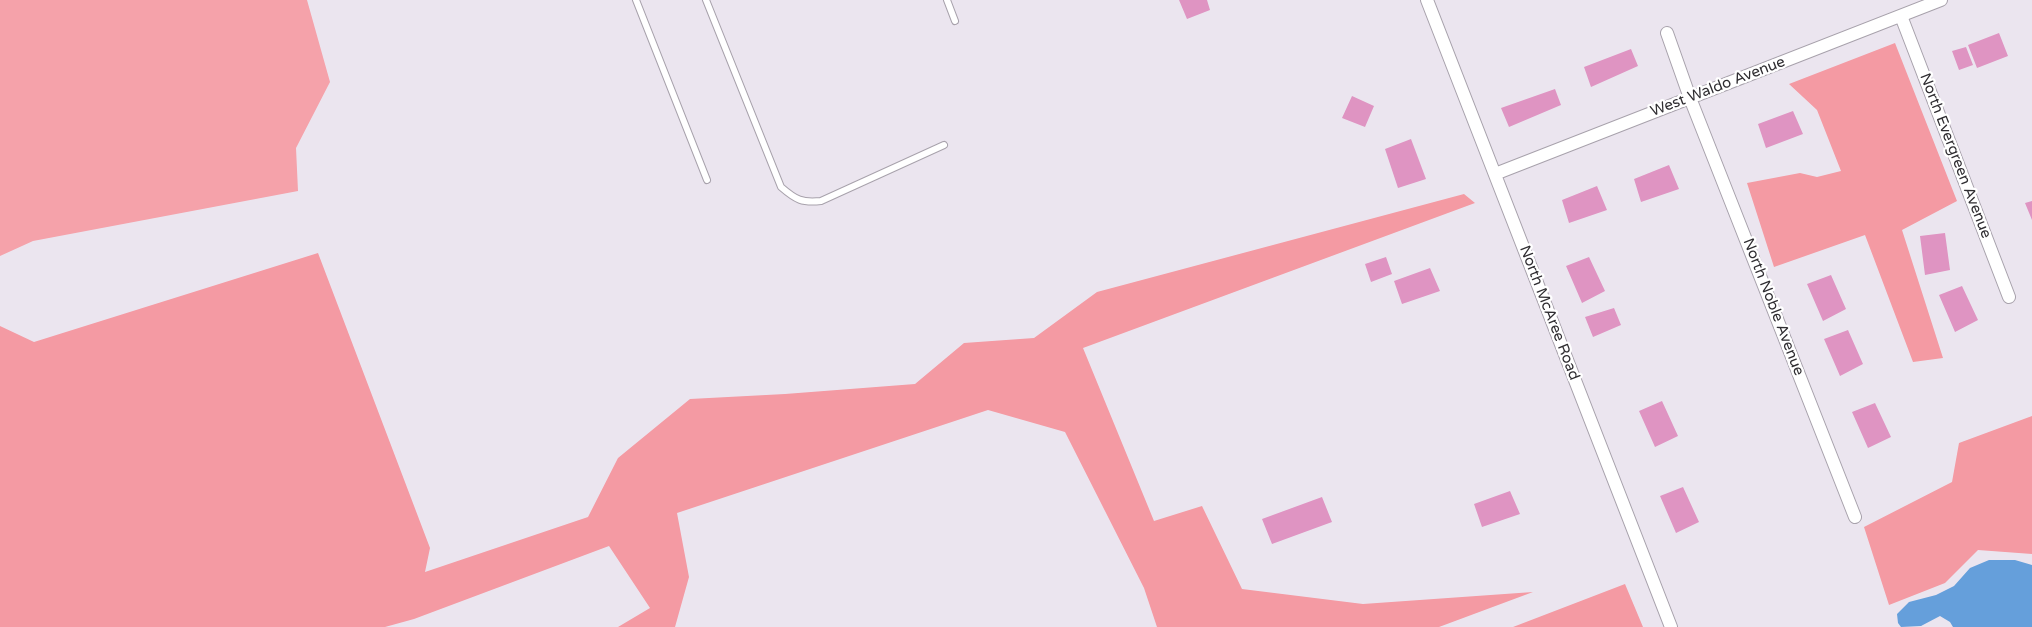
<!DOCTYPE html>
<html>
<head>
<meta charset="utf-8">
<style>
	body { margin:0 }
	canvas { display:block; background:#ebe5ef }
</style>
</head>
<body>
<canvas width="2032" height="627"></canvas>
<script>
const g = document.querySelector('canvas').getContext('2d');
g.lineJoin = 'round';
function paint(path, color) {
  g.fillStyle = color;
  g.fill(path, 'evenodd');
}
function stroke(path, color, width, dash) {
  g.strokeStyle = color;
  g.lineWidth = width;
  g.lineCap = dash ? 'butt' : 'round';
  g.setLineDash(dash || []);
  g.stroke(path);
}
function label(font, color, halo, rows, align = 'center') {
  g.font = font + ' "Varela Round",sans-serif';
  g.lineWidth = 4.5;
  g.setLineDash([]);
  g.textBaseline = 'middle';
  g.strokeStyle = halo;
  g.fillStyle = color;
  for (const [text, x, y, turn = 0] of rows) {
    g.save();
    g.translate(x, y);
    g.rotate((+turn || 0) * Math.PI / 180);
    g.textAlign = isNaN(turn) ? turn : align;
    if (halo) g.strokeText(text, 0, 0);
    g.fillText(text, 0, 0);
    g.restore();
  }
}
paint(new Path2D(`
	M 0,0 L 307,0 L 330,82 L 296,148 L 298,191 L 33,241 L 0,256 Z`), '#f5a2aa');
paint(new Path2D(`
	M 1895,43 L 1957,201 L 1902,230 L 1943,358 L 1913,362 L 1865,235 L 1774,267 L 1747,183 L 1800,173 L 1817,177 L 1841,171 L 1817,110 L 1789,84 Z
	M 1464,194 L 1475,203 L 1083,348 L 1154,521 L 1202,506 L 1242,589 L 1363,604 L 1533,592 L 1439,627 L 1157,627 L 1144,588 L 1065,432 L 988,410 L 677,513 L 689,577 L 675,627 L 618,627 L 650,608 L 609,546 L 414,619 L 385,627 L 0,627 L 0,326 L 34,342 L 318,253 L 430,548 L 425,572 L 588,517 L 618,458 L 690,399 L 785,394 L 915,384 L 964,343 L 1034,338 L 1097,292 Z
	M 2032,416 L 2032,554 L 1978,550 L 1945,583 L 1889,605 L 1864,527 L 1952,482 L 1959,443 Z
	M 1625,584 L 1643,627 L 1513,627 Z`), '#f49aa3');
paint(new Path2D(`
	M 1989,560 L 2015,560 L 2032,565 L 2032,627 L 1953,627 L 1950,622 L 1940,616 L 1921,626 L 1901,627 L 1898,623 L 1897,614 L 1909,602 L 1936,595 L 1954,586 L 1970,568 Z`), '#659fdb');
paint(new Path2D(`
	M 1179,0 L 1207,0 L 1210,10 L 1187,19 Z
	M 1999,33 L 2008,56 L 1977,68 L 1968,45 Z
	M 1966,47 L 1973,65 L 1959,70 L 1952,51 Z
	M 1631,49 L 1638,66 L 1591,87 L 1584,67 Z
	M 1555,89 L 1561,105 L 1509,127 L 1501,108 Z
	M 1352,96 L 1374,106 L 1365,127 L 1342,118 Z
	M 1793,111 L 1803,134 L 1766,148 L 1758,124 Z
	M 1411,139 L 1426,179 L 1398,188 L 1385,149 Z
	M 1669,165 L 1679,189 L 1641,202 L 1634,179 Z
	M 1597,186 L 1607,210 L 1569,223 L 1562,200 Z
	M 2032,201 L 2032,220 L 2025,203 Z
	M 1945,233 L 1950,270 L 1925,275 L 1920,236 Z
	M 1386,257 L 1392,274 L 1371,282 L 1365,264 Z
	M 1589,257 L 1605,291 L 1582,303 L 1566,266 Z
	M 1430,268 L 1440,291 L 1402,304 L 1394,281 Z
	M 1831,275 L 1846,309 L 1823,321 L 1807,284 Z
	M 1962,286 L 1978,320 L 1955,332 L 1939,295 Z
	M 1614,308 L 1621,325 L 1593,337 L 1585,317 Z
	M 1848,330 L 1863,364 L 1840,376 L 1824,339 Z
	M 1662,401 L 1678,436 L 1655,447 L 1639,411 Z
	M 1875,403 L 1891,437 L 1868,448 L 1852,412 Z
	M 1683,487 L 1699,522 L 1676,533 L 1660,496 Z
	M 1510,491 L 1520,514 L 1482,527 L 1474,504 Z
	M 1322,497 L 1332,522 L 1272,544 L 1262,519 Z`), '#df94c2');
const lane = new Path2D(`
	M 636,0 L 707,180
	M 706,0 L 781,187 C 796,200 802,203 821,201 L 944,145
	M 947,0 L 955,21`);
const street = new Path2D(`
	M 1427,0 L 1671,627
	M 1901,16 L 2009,297
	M 1667,33 L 1690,98 L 1855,517
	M 1495,174 L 1941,0`);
stroke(lane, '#a8a2ac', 8);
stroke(street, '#a8a2ac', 14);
stroke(lane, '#fff', 6);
stroke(street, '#fff', 12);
label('15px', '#2f2d31', '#fff', [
	["West Waldo Avenue",1718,87,-21],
	["North Evergreen Avenue",1955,156,69],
	["North Noble Avenue",1773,307,69],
	["North McAree Road",1549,313,69]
]);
</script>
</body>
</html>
